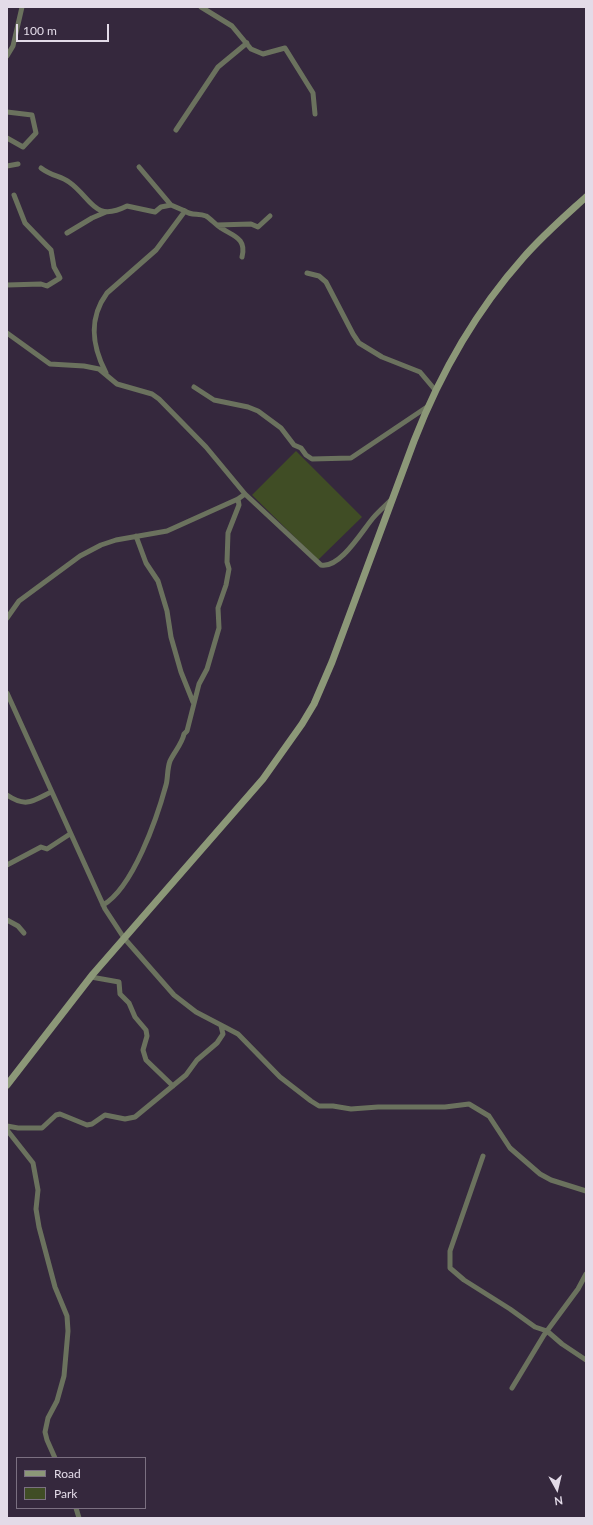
<!DOCTYPE html>
<html>
<head>
<meta charset="utf-8">
<style>
	body { margin:0 }
	#map { position:relative; width:593px; height:1525px; overflow:hidden; background:#35283d; font-family:Lato,sans-serif }
	canvas { display:block }
	.frame { position:absolute; inset:0; border:8px solid #e3dbe8; pointer-events:none }
	.legend { position:absolute; left:16px; top:1457px; width:130px; height:52px; box-sizing:border-box; background:#35283d; border:1px solid #7b7081; margin:0; padding:5px 7px; list-style:none; font-size:12px; color:#e3dbe8 }
	.legend li { display:flex; align-items:center; gap:8px; height:20px }
	.legend b { width:20px; border:1px solid #7b7081 }
	.north { position:absolute; left:537px; top:1469px; width:40px; height:40px; -webkit-text-stroke:3px #35283d; paint-order:stroke; rotate:172deg; font-size:11px; font-weight:700; line-height:16px; text-align:center; color:#e3dbe8 }
	.north::after { content:''; display:block; margin:auto; width:14px; height:18px; background:#e3dbe8; clip-path:polygon(50% 0,100% 100%,50% 72%,0 100%) }
	.scale { position:absolute; left:16px; top:24px; width:93px; height:18px; box-sizing:border-box; border:2px solid #e3dbe8; border-top:0; padding-left:5px; font-size:12px; line-height:14px; white-space:nowrap; color:#e3dbe8; -webkit-text-stroke:3px #35283d; paint-order:stroke }
</style>
</head>
<body>
<div id="map">
<canvas width="593" height="1525"></canvas>
<div class="frame"></div>
<ul class="legend">
<li><b style="height:5px;background:#8c9878"></b>Road</li>
<li><b style="height:11px;background:#404d25"></b>Park</li>
</ul>
<div class="north">N</div>
<div class="scale">100 m</div>
</div>
<script>
const g = document.querySelector('canvas').getContext('2d');
g.lineJoin = 'round';
function paint(path, color) {
  g.fillStyle = color;
  g.fill(path, 'evenodd');
}
function stroke(path, color, width, dash) {
  g.strokeStyle = color;
  g.lineWidth = width;
  g.lineCap = dash ? 'butt' : 'round';
  g.setLineDash(dash || []);
  g.stroke(path);
}
paint(new Path2D(`
	M 296,451 L 362,517 L 318,560 L 252,495 Z`), '#404d25');
stroke(new Path2D(`
	M 201,7 L 232,26 L 251,49 L 263,54 L 285,48 L 313,93 L 315,114
	M 7,56 L 13,46 L 22,7
	M 7,112 L 32,115 L 36,133 L 23,147 L 7,138
	M 176,130 L 218,67 L 247,43
	M 7,166 L 18,164
	M 41,168 C 51,176 61,176 69,182 C 92,198 93,223 127,206 L 155,212 L 161,207 L 171,205
	M 185,211 C 191,216 198,213 206,216 C 211,219 216,225 221,228 C 233,236 247,238 242,257
	M 217,225 L 251,224 L 258,227 L 270,216
	M 67,233 L 92,218 L 106,212
	M 307,273 L 319,276 L 326,282 L 353,334 L 359,343 L 382,357 L 420,372 L 436,391
	M 7,285 L 41,284 L 47,286 L 60,278 L 54,267 L 51,250 L 25,223 L 14,195
	M 7,333 L 50,364 L 84,366 L 99,369 L 117,384 L 152,394 L 159,399 L 206,447 L 245,494 L 321,565 C 340,569 362,531 373,518 C 378,512 385,506 391,500
	M 106,373 C 92,346 88,319 107,293 L 156,250 L 185,211 L 171,205 L 139,167
	M 194,387 L 214,400 L 248,407 L 258,411 L 281,428 L 294,445 L 301,448 L 306,455 L 312,459 L 351,458 L 427,407
	M 136,536 L 146,563 L 158,581 L 167,611 L 171,637 L 181,672 L 193,702
	M 7,618 L 19,601 L 80,556 L 101,545 L 116,540 L 167,531 L 238,499 L 245,494
	M 7,693 L 105,909 L 124,938 L 174,995 L 196,1012 L 238,1034 L 280,1077 L 311,1101 L 319,1106 L 333,1106 L 351,1109 L 378,1107 L 445,1107 L 469,1104 L 489,1116 L 510,1148 L 540,1174 L 551,1180 L 586,1191
	M 7,795 C 26,808 33,801 51,792
	M 7,865 L 41,847 L 47,849 L 70,834
	M 103,905 C 133,888 157,818 166,785 C 168,778 167,769 170,761 C 174,752 182,744 184,734 L 187,731 L 199,684 L 207,669 L 219,628 L 218,608 L 226,585 L 229,569 L 227,562 L 228,533 L 239,505 L 238,499
	M 7,920 L 18,926 L 24,933
	M 91,977 L 119,982 L 120,994 L 129,1003 L 135,1017 L 146,1030 L 147,1036 L 143,1050 L 146,1060 L 173,1086
	M 7,1126 L 18,1128 L 42,1128 L 56,1115 L 60,1114 L 87,1125 L 92,1124 L 105,1115 L 125,1119 L 135,1117 L 186,1075 L 197,1060 L 217,1043 L 223,1034 L 221,1026
	M 7,1130 L 33,1163 L 38,1190 L 36,1209 L 39,1227 L 55,1287 L 67,1316 L 68,1331 L 64,1376 L 57,1401 L 48,1418 L 45,1432 L 47,1440 L 55,1458
	M 483,1156 L 450,1251 L 450,1268 L 464,1280 L 510,1309 L 535,1327 L 547,1331 L 562,1344 L 586,1360
	M 512,1388 L 544,1335 L 578,1289 L 586,1274
	M 76,1508 L 79,1518`), '#6b725e', 5);
stroke(new Path2D(`
	M 7,1085 L 93,974 L 263,779 L 302,724 L 314,704 L 332,662 L 414,441 C 440,374 475,312 523,258 C 542,236 564,217 586,197`), '#8c9878', 7);
</script>
</body>
</html>
